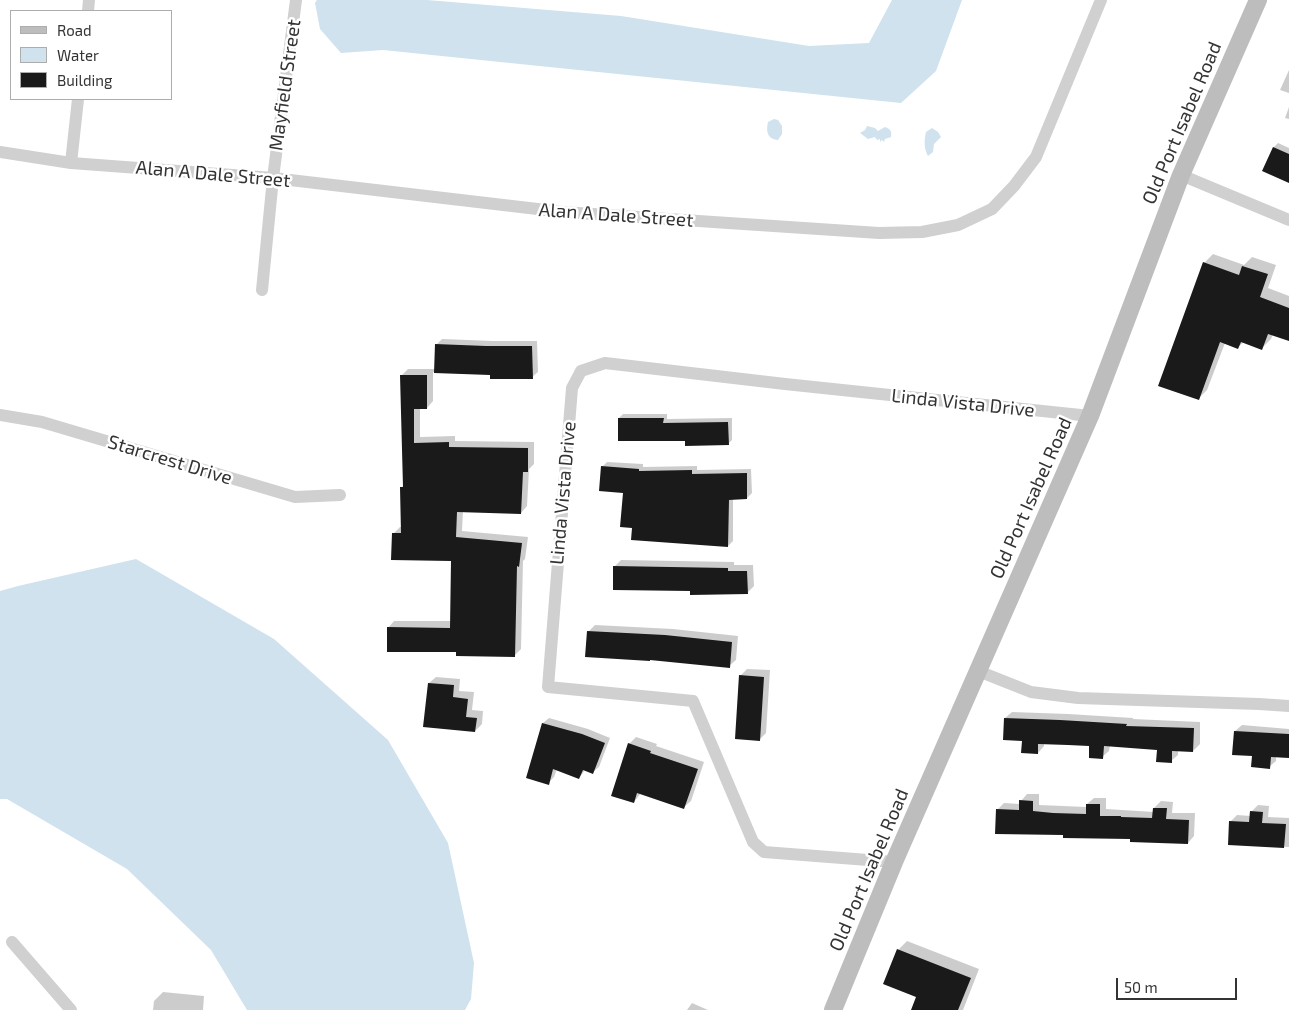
<!DOCTYPE html>
<html>
<head>
<meta charset="utf-8">
<style>
	body { margin:0 }
	#map { position:relative; width:1289px; height:1010px; overflow:hidden; background:#fff; font-family:"Exo 2",sans-serif }
	canvas { display:block }
	.legend { position:absolute; left:10px; top:10px; width:162px; height:90px; box-sizing:border-box; background:#fff; border:1px solid #adadad; margin:0; padding:6px 9px; list-style:none; font-size:15px; color:#333 }
	.legend li { display:flex; align-items:center; gap:10px; height:25px }
	.legend b { width:25px; border:1px solid #adadad }
	.scale { position:absolute; left:1116px; top:978px; width:121px; height:22px; box-sizing:border-box; border:2px solid #333; border-top:0; padding-left:6px; font-size:15px; line-height:18px; white-space:nowrap; color:#333; -webkit-text-stroke:4px #fff; paint-order:stroke }
</style>
</head>
<body>
<div id="map">
<canvas width="1289" height="1010"></canvas>
<ul class="legend">
<li><b style="height:6px;background:#bdbdbd"></b>Road</li>
<li><b style="height:14px;background:#cfe2ee"></b>Water</li>
<li><b style="height:14px;background:#1a1a1a"></b>Building</li>
</ul>
<div class="scale">50 m</div>
</div>
<script>
const g = document.querySelector('canvas').getContext('2d');
g.lineJoin = 'round';
function paint(path, color) {
  g.fillStyle = color;
  g.fill(path, 'evenodd');
}
function stroke(path, color, width, dash) {
  g.strokeStyle = color;
  g.lineWidth = width;
  g.lineCap = dash ? 'butt' : 'round';
  g.setLineDash(dash || []);
  g.stroke(path);
}
function label(font, color, halo, rows, align = 'center') {
  g.font = font + ' "Exo 2",sans-serif';
  g.lineWidth = 5;
  g.setLineDash([]);
  g.textBaseline = 'middle';
  g.strokeStyle = halo;
  g.fillStyle = color;
  for (const [text, x, y, turn = 0] of rows) {
    g.save();
    g.translate(x, y);
    g.rotate((+turn || 0) * Math.PI / 180);
    g.textAlign = isNaN(turn) ? turn : align;
    if (halo) g.strokeText(text, 0, 0);
    g.fillText(text, 0, 0);
    g.restore();
  }
}
paint(new Path2D(`
	M 317,0 L 427,0 L 621,16 L 809,46 L 869,43 L 892,0 L 962,0 L 936,71 L 901,103 L 383,50 L 341,53 L 320,29 L 315,3 Z
	M 774,119 L 778,120 L 782,126 L 782,134 L 778,140 C 767,139 766,131 768,122 Z
	M 867,126 L 875,128 L 878,131 L 885,127 C 891,129 892,132 891,137 L 885,139 L 884,142 L 882,140 L 880,142 L 880,139 L 877,140 L 875,137 L 868,139 L 860,133 L 865,130 Z
	M 932,128 L 938,132 L 941,137 L 934,144 L 933,152 L 928,156 C 924,149 924,141 926,132 Z
	M 136,559 L 274,639 L 388,740 L 448,843 L 474,963 L 471,999 L 465,1010 L 247,1010 L 211,950 L 127,869 L 7,799 L 0,799 L 0,591 L 18,586 Z`), '#cfe2ee');
paint(new Path2D(`
	M 1289,70 L 1289,93 L 1280,90 Z
	M 1289,107 L 1289,119 L 1285,118 Z
	M 1278,143 L 1289,148 L 1289,181 L 1264,170 L 1274,147 Z
	M 1213,254 L 1244,265 L 1252,257 L 1276,265 L 1268,288 L 1289,296 L 1289,340 L 1273,334 L 1271,339 L 1262,348 L 1244,342 L 1238,347 L 1225,343 L 1207,390 L 1198,399 L 1204,263 Z
	M 442,339 L 493,341 L 537,341 L 538,372 L 532,377 L 491,374 L 433,372 L 433,401 L 427,408 L 420,408 L 420,437 L 455,436 L 455,441 L 534,442 L 534,464 L 529,469 L 527,506 L 521,513 L 463,510 L 462,531 L 528,537 L 525,559 L 523,561 L 521,649 L 515,655 L 457,650 L 388,628 L 394,621 L 451,621 L 453,560 L 393,534 L 400,527 L 402,527 L 401,488 L 404,485 L 401,376 L 408,369 L 435,369 L 436,345 Z
	M 623,414 L 667,414 L 667,419 L 732,418 L 732,440 L 728,444 L 686,440 L 619,418 Z
	M 607,462 L 643,464 L 643,467 L 697,466 L 697,470 L 751,469 L 752,493 L 747,498 L 733,498 L 733,541 L 728,546 L 633,527 L 624,492 L 602,467 Z
	M 621,560 L 734,562 L 734,565 L 753,565 L 754,586 L 747,593 L 691,589 L 614,567 Z
	M 595,625 L 673,629 L 738,636 L 736,660 L 729,666 L 651,659 L 650,660 L 588,632 Z
	M 747,669 L 770,670 L 766,733 L 760,739 L 740,676 Z
	M 436,677 L 460,679 L 459,691 L 474,692 L 472,710 L 483,711 L 482,724 L 475,731 L 429,683 Z
	M 1012,712 L 1068,714 L 1133,718 L 1133,719 L 1200,722 L 1200,744 L 1193,751 L 1178,750 L 1178,755 L 1171,761 L 1158,749 L 1110,745 L 1109,751 L 1102,757 L 1091,745 L 1044,743 L 1044,746 L 1038,753 L 1023,740 L 1005,718 Z
	M 549,718 L 588,729 L 610,738 L 599,767 L 593,772 L 585,770 L 579,778 L 557,769 L 554,777 L 548,783 L 543,723 Z
	M 1242,725 L 1289,729 L 1289,756 L 1276,756 L 1276,761 L 1269,767 L 1253,755 L 1235,731 Z
	M 636,737 L 657,744 L 656,746 L 704,762 L 691,801 L 684,807 L 641,793 L 634,802 L 629,744 Z
	M 1027,794 L 1039,794 L 1039,805 L 1087,807 L 1087,804 L 1094,798 L 1106,798 L 1106,809 L 1154,812 L 1154,808 L 1161,801 L 1173,802 L 1172,813 L 1195,813 L 1194,836 L 1188,843 L 1065,834 L 997,810 L 1004,803 L 1020,804 L 1021,801 Z
	M 1258,805 L 1269,806 L 1268,817 L 1289,818 L 1289,847 L 1229,844 L 1230,822 L 1237,815 L 1251,816 L 1251,812 Z
	M 907,941 L 979,969 L 963,1010 L 912,1010 L 918,996 L 898,950 Z
	M 163,992 L 204,996 L 203,1010 L 153,1010 L 154,1001 Z
	M 692,1003 L 708,1010 L 687,1010 Z`), '#0003');
paint(new Path2D(`
	M 1273,147 L 1289,154 L 1289,183 L 1262,171 Z
	M 1203,262 L 1239,275 L 1242,266 L 1268,274 L 1260,297 L 1289,308 L 1289,341 L 1268,334 L 1262,350 L 1241,342 L 1238,349 L 1220,342 L 1199,400 L 1158,386 Z
	M 435,344 L 486,346 L 532,346 L 533,379 L 490,379 L 490,375 L 434,373 Z
	M 400,375 L 427,375 L 427,409 L 414,409 L 414,443 L 449,442 L 449,447 L 528,448 L 528,472 L 523,472 L 521,514 L 457,512 L 456,537 L 522,543 L 519,567 L 517,566 L 515,657 L 456,656 L 456,652 L 387,652 L 387,627 L 450,628 L 451,561 L 391,560 L 392,533 L 401,533 L 400,487 L 403,487 Z
	M 618,418 L 664,418 L 663,423 L 728,422 L 729,445 L 685,446 L 685,441 L 618,441 Z
	M 601,466 L 639,469 L 639,471 L 692,470 L 692,474 L 747,473 L 747,499 L 729,500 L 728,547 L 631,540 L 632,528 L 620,527 L 623,493 L 599,491 Z
	M 613,566 L 728,568 L 728,571 L 747,571 L 748,594 L 690,595 L 690,591 L 613,590 Z
	M 587,631 L 665,635 L 732,642 L 730,668 L 650,660 L 650,661 L 585,657 Z
	M 739,675 L 764,677 L 760,741 L 735,739 Z
	M 428,683 L 454,685 L 453,697 L 468,699 L 466,717 L 477,718 L 475,732 L 423,727 Z
	M 1004,718 L 1060,720 L 1127,724 L 1126,726 L 1194,728 L 1193,752 L 1172,751 L 1172,763 L 1156,762 L 1157,750 L 1104,746 L 1103,759 L 1089,758 L 1089,746 L 1068,745 L 1038,744 L 1038,754 L 1021,753 L 1022,741 L 1003,740 Z
	M 542,723 L 582,734 L 605,743 L 593,774 L 583,770 L 579,779 L 553,769 L 549,785 L 526,778 Z
	M 1234,731 L 1289,734 L 1289,758 L 1271,757 L 1270,769 L 1251,767 L 1252,756 L 1232,755 Z
	M 628,743 L 651,751 L 650,753 L 698,769 L 684,809 L 637,793 L 634,803 L 611,796 Z
	M 1019,800 L 1033,801 L 1033,811 L 1053,813 L 1086,814 L 1086,804 L 1100,804 L 1100,816 L 1121,816 L 1121,817 L 1152,818 L 1153,808 L 1167,808 L 1166,819 L 1189,820 L 1188,844 L 1130,842 L 1130,839 L 1063,838 L 1063,835 L 995,834 L 996,809 L 1019,810 Z
	M 1250,811 L 1263,812 L 1262,823 L 1286,824 L 1284,848 L 1228,845 L 1229,821 L 1249,822 Z
	M 897,949 L 971,978 L 958,1010 L 911,1010 L 916,997 L 883,984 Z`), '#1a1a1a');
stroke(new Path2D(`
	M 88,11 L 89,0
	M 0,152 L 71,163 L 273,178 L 563,212 L 879,233 L 922,232 L 958,225 L 992,209 L 1014,186 L 1036,157 L 1101,0
	M 71,163 L 78,99
	M 1181,175 L 1289,220
	M 262,290 L 273,178 L 296,0
	M 0,415 L 42,422 L 295,497 L 340,495
	M 978,671 L 1031,692 L 1078,698 L 1259,704 L 1289,706
	M 894,862 L 764,852 L 753,842 L 693,701 L 548,687 L 572,388 L 581,371 L 605,363 L 785,384 L 1090,416
	M 12,942 L 71,1010`), '#d0d0d0', 12);
stroke(new Path2D(`
	M 833,1010 L 894,862 L 1090,416 L 1181,175 L 1258,0`), '#bdbdbd', 18);
label('19px', '#333', '#fff', [
	["Mayfield Street",285,85,-82],
	["Old Port Isabel Road",1182,123,-67],
	["Alan A Dale Street",213,174,5],
	["Alan A Dale Street",616,215,4],
	["Linda Vista Drive",963,403,6],
	["Starcrest Drive",170,460,17],
	["Linda Vista Drive",563,493,-85],
	["Old Port Isabel Road",1031,498,-66],
	["Old Port Isabel Road",869,870,-67]
]);
</script>
</body>
</html>
